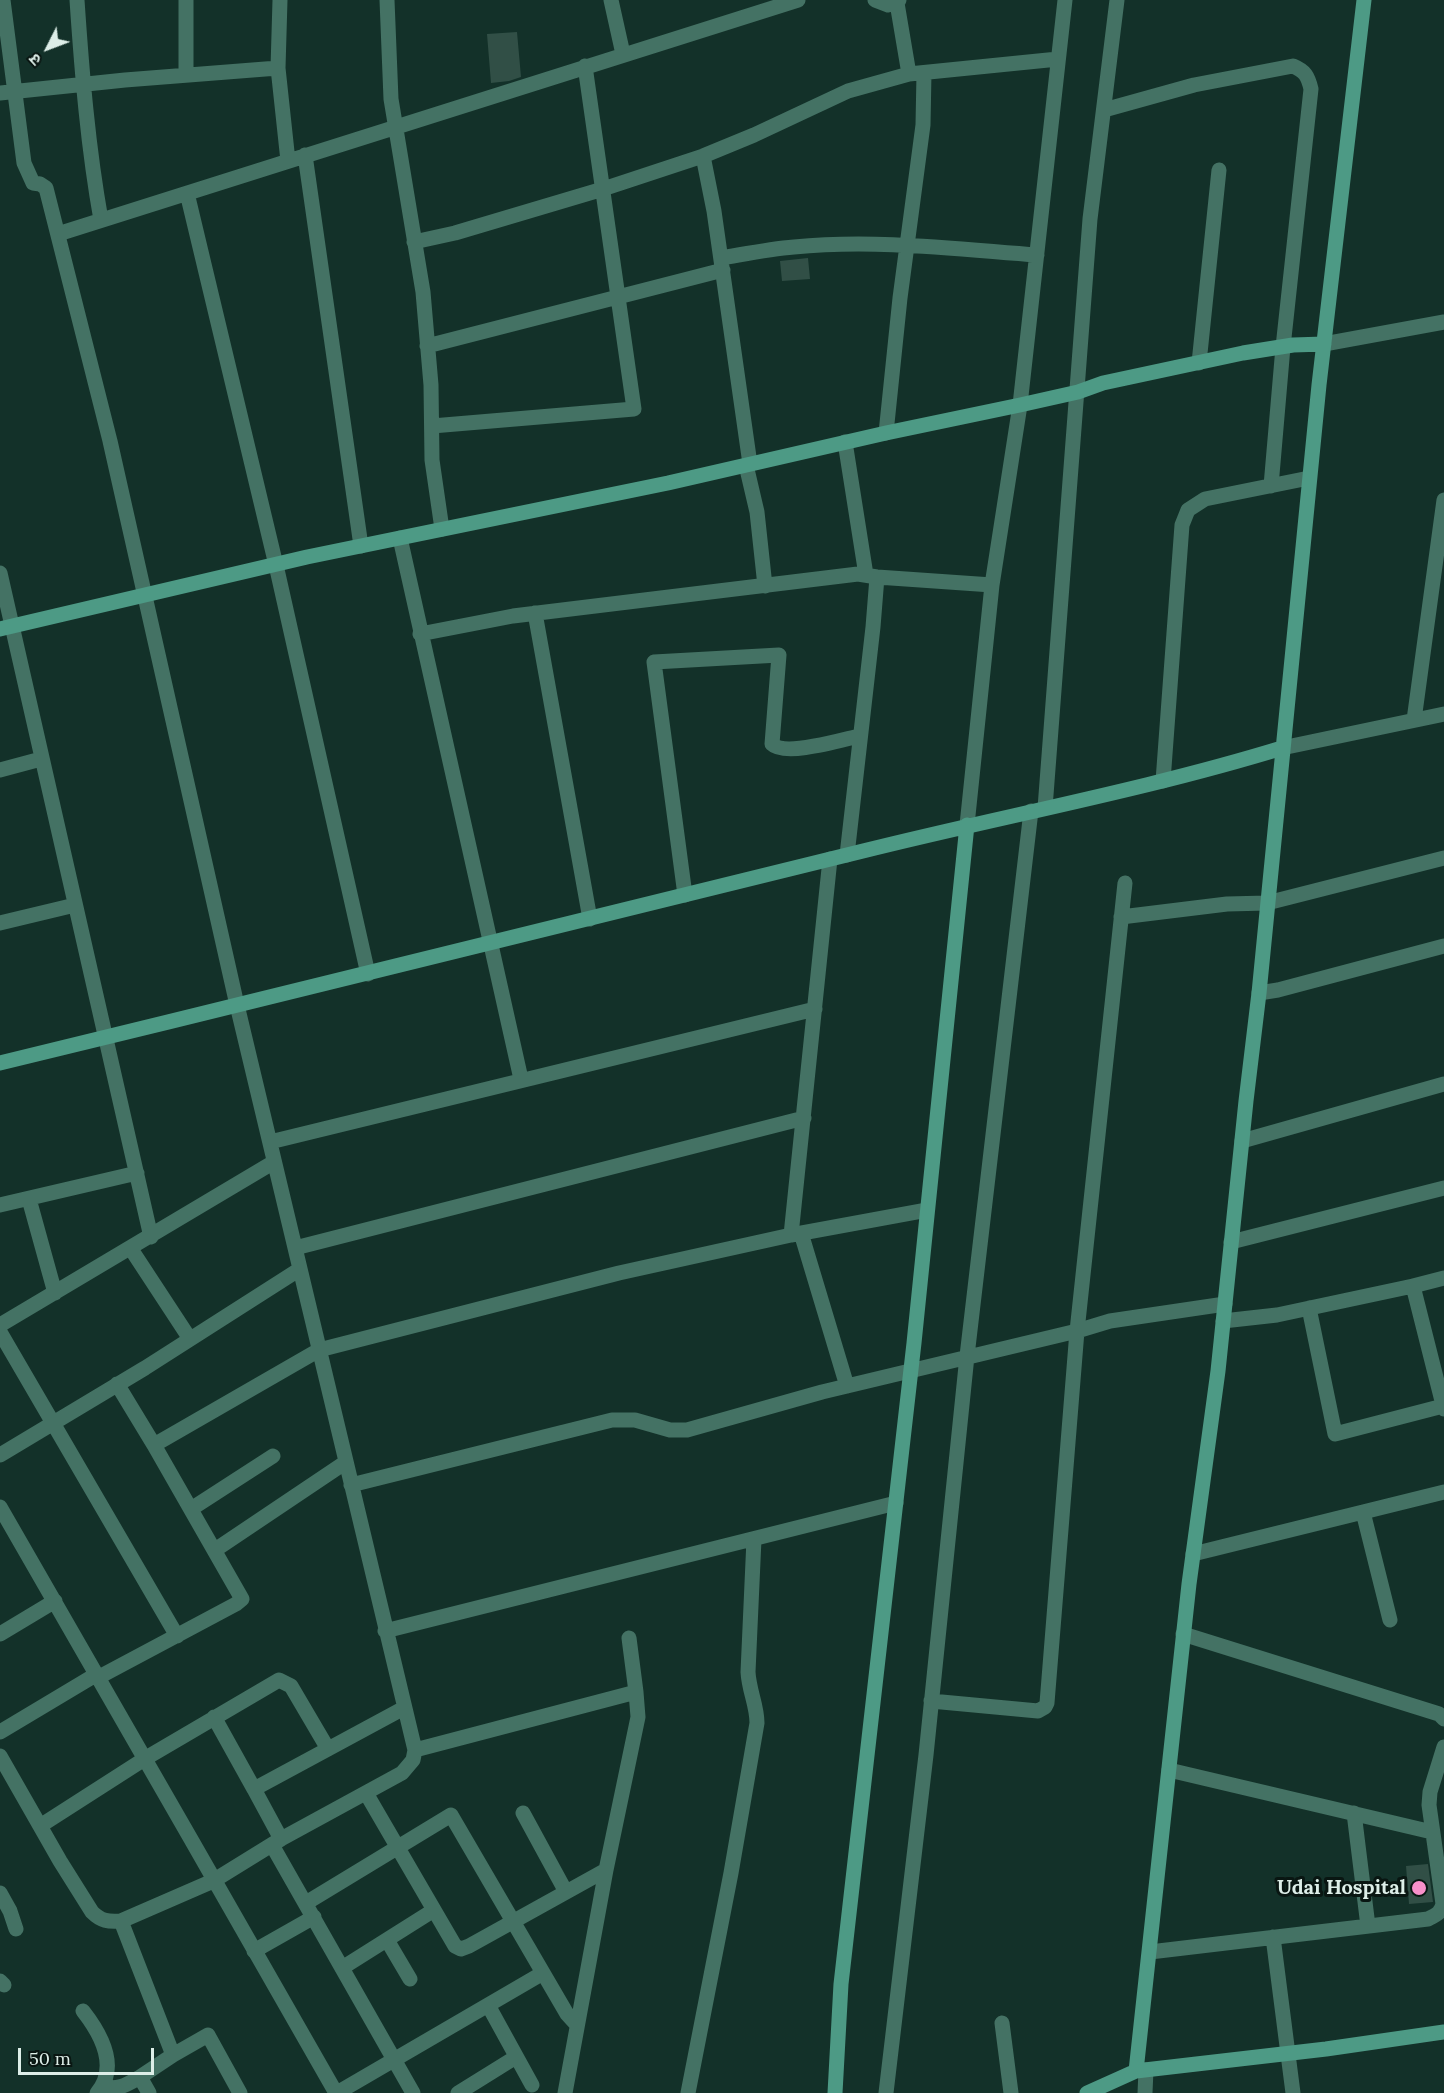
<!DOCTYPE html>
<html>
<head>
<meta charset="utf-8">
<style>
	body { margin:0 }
	#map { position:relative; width:1444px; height:2093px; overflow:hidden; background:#133129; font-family:Lora,"Noto Sans Devanagari",serif }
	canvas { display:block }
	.north { position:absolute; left:18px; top:18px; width:60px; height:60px; -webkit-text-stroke:4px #091612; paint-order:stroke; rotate:228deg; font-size:16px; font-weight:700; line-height:24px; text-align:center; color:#ddeee8 }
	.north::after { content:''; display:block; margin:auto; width:21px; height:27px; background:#ddeee8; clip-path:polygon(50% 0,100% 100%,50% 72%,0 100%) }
	.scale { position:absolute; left:18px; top:2048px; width:136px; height:27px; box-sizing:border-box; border:3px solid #ddeee8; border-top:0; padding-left:8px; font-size:18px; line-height:21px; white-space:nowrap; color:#ddeee8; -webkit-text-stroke:4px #091612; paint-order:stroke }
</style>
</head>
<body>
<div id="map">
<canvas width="1444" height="2093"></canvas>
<div class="north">उ</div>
<div class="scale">50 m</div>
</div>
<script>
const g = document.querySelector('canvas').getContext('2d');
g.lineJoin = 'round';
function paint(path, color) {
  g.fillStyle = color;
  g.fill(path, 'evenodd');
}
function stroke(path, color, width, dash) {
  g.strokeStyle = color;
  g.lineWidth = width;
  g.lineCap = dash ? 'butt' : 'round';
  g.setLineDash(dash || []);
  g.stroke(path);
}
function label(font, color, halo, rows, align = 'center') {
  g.font = font + ' Lora,serif';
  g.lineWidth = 6;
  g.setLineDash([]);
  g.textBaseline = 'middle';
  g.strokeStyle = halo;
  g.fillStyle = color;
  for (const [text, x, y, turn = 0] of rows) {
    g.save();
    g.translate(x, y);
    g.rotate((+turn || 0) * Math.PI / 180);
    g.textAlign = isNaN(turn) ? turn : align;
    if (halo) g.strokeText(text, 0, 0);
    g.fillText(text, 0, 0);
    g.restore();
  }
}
paint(new Path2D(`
	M 517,32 L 521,77 L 509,81 L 491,83 L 487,34 Z
	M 808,258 L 810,279 L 782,281 L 780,261 Z
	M 1428,1864 L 1433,1902 L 1409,1904 L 1406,1866 Z`), '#314f46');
stroke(new Path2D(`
	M 3,0 L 24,163 L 33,183 L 40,184 L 46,188 L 110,441 L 237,1005 L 415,1750 L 636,1692 L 638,1717 L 606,1870 L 565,2093
	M 77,0 C 82,74 88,147 101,220
	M 186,0 L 186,75
	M 280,0 L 278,68 L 288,161
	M 387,0 L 391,99 L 423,292 L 431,385 L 432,460 L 442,529
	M 611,0 L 623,54
	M 875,0 L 888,5 L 897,3
	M 899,0 L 897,3 L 909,74
	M 0,93 L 125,80 L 278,68
	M 1104,110 L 1194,85 L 1293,66 C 1305,71 1308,76 1311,89 L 1283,347 L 1271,486
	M 305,155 L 361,546
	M 703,156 L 714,211 L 750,464
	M 187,193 L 276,565 L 368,974
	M 58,234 L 798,0
	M 414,242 L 455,233 L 603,189 L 703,156 L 754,135 L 848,91 L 909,74 L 1058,59
	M 721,258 C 745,254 769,249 794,247 C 874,239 956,249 1037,255
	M 1324,344 L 1444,322
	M 427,346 L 723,270
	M 1199,363 L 1219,170
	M 432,426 L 634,409 L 585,66
	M 886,433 L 900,298 L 923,125 L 924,73
	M 845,442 L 866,575
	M 746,465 L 757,512 L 765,586
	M 400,538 L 521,1079
	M 0,573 L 151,1237
	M 992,585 L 1020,405 L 1065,0
	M 535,613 L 590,919
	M 420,634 L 513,616 L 858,574 L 877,577 L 992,585 L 967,825
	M 1414,720 L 1444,500
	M 1282,748 L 1444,714
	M 0,770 L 41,759
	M 1163,781 L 1182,525 L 1188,510 L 1205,499 L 1309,478
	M 1045,808 L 1090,219 L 1117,0
	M 847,855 L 873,627 L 877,577
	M 685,895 L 654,662 L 779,655 L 772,744 C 785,757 841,740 859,736
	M 1121,917 L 1227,904 L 1267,903 L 1444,858
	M 0,923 L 75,905
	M 1259,993 L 1278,990 L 1444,946
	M 1242,1141 L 1444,1084
	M 270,1142 L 815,1009
	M 29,1199 L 55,1293
	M 0,1205 L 137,1173
	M 801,1233 L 847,1386
	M 791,1235 L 830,859
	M 1231,1242 L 1444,1188
	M 295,1248 L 804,1118
	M 131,1249 L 190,1339
	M 1413,1286 L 1444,1278
	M 1309,1308 L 1335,1434 L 1443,1406
	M 1223,1321 L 1277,1315 L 1413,1286 L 1444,1409
	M 0,1325 L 274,1162
	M 0,1332 L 177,1636
	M 154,1445 L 319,1350 L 619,1273 L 791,1235 L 927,1210
	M 0,1455 L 145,1368 L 300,1269
	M 351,1485 L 612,1420 L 635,1420 L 670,1430 L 687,1430 L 822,1392 L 1077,1331 L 1110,1321 L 1225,1304
	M 0,1507 C 113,1701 224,1898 336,2093
	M 191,1509 L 273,1456
	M 1363,1512 L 1390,1620
	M 215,1550 L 346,1462
	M 1193,1554 L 1444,1492
	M 385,1631 L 896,1503
	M 0,1634 L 55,1601
	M 1183,1634 L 1439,1714 L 1444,1719
	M 629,1638 L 636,1692
	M 99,1677 L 236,1604 L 242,1599 L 154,1445 L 117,1384
	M 931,1701 L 1038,1711 L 1045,1707 L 1047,1703 L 1077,1331 L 1125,883
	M 214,1717 L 254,1789
	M 0,1732 L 97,1674
	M 0,1756 L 60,1861 L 92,1912 C 101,1921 108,1922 121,1921 L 213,1881 L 281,1839 L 254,1789 L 404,1708
	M 1169,1770 L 1432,1832
	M 366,1793 L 455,1946 L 461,1949 L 469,1946 L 606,1870
	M 523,1813 L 566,1892
	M 1354,1813 L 1368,1926
	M 40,1826 L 146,1758 L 279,1680 L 291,1686 L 328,1749
	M 281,1839 L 402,1773 L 413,1760 L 415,1750
	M 272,1845 L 413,2093
	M 0,1893 L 10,1911 L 16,1929
	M 306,1903 L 451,1815 L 567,2014 L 577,2025
	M 121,1921 L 173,2055 L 140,2077 L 149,2093
	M 1273,1937 L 1293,2093
	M 387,1940 L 410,1979
	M 254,1951 L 314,1917
	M 1150,1952 L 1428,1919 C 1436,1915 1441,1913 1443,1904 L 1429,1805 L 1430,1792 L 1444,1747
	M 342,1968 L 434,1910
	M 0,1981 L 4,1985
	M 488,2005 L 532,2085
	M 83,2011 C 101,2034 119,2067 97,2093
	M 1002,2023 L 1011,2093
	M 173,2055 L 208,2035 L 240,2093
	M 103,2087 C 119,2090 126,2085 140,2077
	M 337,2093 L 543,1973
	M 458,2093 L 516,2057
	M 688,2093 L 731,1873 L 757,1723 C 757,1705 749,1691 748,1672 L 754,1539
	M 886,2093 L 926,1755 L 967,1356 L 1031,811
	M 1145,2093 L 1146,2070`), '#447264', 15);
stroke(new Path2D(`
	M 0,629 L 307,557 L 668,483 L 886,433 L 1020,405 L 1078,392 L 1103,383 L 1243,353 L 1293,345 L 1324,344
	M 0,1063 C 288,993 576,922 863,851 C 1003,816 1145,790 1282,748
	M 1136,2071 L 1189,1584 L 1218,1371 L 1246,1101 L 1259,993 L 1319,385 L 1364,0
	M 835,2093 L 841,1984 L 914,1343 L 967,825
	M 1087,2093 L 1136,2071 L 1326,2049 L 1444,2032`), '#4d9a85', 15);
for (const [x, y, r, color] of [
	[1419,1888,8,"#f890ca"]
]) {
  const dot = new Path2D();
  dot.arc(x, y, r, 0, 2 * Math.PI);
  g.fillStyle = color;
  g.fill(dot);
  stroke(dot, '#091612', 2);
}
label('bold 20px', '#ddeee8', '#091612', [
	["Udai Hospital",1406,1888]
], 'right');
</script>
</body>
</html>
